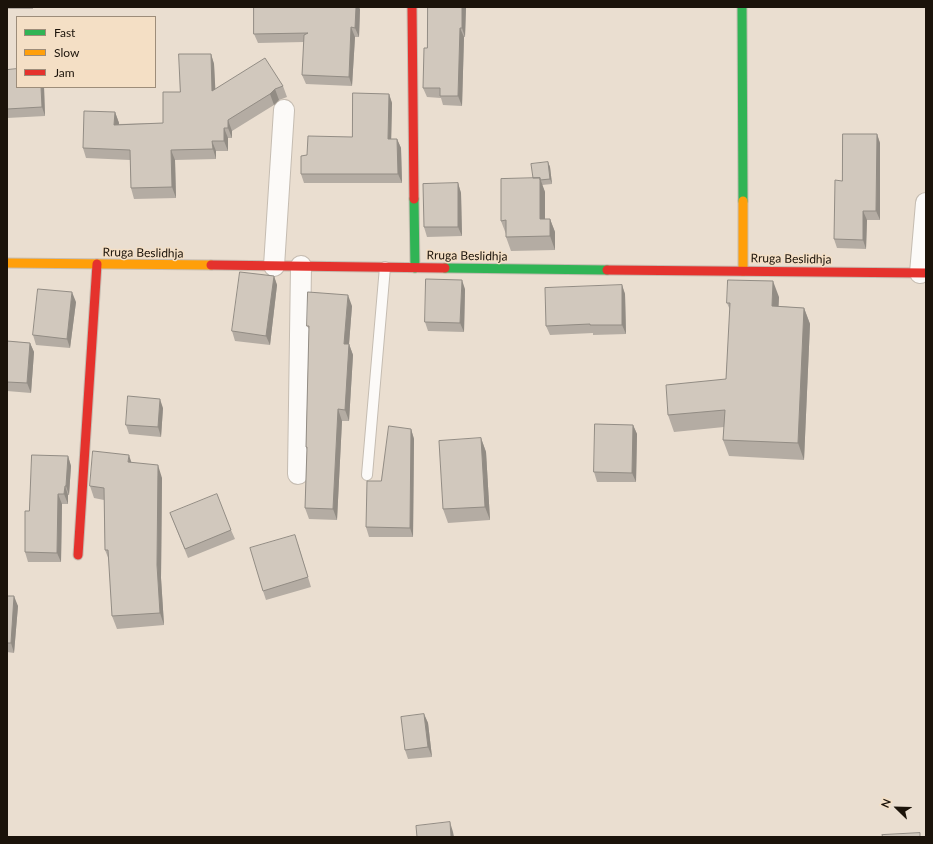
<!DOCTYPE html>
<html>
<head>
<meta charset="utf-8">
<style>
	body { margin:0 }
	#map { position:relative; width:933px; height:844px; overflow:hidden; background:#eaded0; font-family:Lato,sans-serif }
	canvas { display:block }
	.frame { position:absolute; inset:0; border:8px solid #1b130a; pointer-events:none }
	.legend { position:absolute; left:16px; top:16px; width:140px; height:72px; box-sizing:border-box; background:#f4dfc5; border:1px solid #9d8d7a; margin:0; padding:5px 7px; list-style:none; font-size:12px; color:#1b130a }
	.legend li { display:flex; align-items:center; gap:8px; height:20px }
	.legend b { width:20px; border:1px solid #9d8d7a }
	.north { position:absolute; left:877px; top:788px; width:40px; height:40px; -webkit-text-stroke:3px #f4dfc5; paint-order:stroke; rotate:293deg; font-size:11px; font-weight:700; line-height:16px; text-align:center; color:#1b130a }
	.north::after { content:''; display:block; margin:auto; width:14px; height:18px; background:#1b130a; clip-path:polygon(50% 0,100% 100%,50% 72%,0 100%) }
</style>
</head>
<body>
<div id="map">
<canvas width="933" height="844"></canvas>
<div class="frame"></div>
<ul class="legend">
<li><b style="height:5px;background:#30b455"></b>Fast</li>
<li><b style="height:5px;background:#ff9f0a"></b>Slow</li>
<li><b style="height:5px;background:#e5322d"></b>Jam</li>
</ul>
<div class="north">N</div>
</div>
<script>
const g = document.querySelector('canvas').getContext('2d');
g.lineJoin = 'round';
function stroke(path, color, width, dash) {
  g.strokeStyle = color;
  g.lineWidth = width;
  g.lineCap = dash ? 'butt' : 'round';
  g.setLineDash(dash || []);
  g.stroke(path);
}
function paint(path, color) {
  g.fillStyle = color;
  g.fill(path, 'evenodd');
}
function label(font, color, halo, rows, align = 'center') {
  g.font = font + ' Lato,sans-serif';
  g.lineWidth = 3;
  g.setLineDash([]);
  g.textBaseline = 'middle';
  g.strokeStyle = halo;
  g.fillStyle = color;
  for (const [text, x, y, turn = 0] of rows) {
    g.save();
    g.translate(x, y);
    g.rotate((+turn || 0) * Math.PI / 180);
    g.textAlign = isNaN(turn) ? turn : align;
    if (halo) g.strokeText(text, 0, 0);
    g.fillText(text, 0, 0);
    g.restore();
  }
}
const lane = new Path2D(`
	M 367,475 L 385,267`);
const street = new Path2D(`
	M 274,266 L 284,110
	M 920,273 L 926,203
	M 298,474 L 301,266`);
const fast = new Path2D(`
	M 742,7 L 743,201
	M 414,199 L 415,268
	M 445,268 L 607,270`);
const slow = new Path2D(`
	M 743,201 L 743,271
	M 7,263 L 211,265`);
const jam = new Path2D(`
	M 412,7 L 414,199
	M 211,265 L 445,268
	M 607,270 L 926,273
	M 78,555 L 97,264`);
stroke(lane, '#c5bcb1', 12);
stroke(street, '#c5bcb1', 22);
stroke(fast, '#c5bcb1', 11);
stroke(slow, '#c5bcb1', 11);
stroke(jam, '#c5bcb1', 11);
stroke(lane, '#fcfaf8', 10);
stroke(street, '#fcfaf8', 20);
stroke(fast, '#30b455', 9);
stroke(slow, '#ff9f0a', 9);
stroke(jam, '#e5322d', 9);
paint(new Path2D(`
	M 7,7 L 33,7 L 33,9 L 7,9 Z
	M 466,7 L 465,37 L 464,37 L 462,106 L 443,105 L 441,98 L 427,97 L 423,88 L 427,48 Z
	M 360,9 L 359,37 L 355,37 L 352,86 L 306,84 L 302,75 L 304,42 L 258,43 L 254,34 Z
	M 211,54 L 214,64 L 215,89 L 283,86 L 287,97 L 279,100 L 274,105 L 232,131 L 232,138 L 228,138 L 228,151 L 216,151 L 216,159 L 175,160 L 176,198 L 134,199 L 131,188 L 130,160 L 86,158 L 83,148 L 115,112 L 119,123 L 118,124 L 163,123 L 180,92 Z
	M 7,70 L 17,87 L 44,87 L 45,116 L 7,118 Z
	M 389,94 L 392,103 L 391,139 L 397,139 L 401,148 L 402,183 L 304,183 L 301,174 L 307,155 L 352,137 Z
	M 877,134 L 880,143 L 880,220 L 867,220 L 866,249 L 837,248 L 834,239 L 842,181 Z
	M 548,162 L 550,167 L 552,184 L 542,185 L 545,192 L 545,219 L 550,219 L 555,232 L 555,250 L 511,251 L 506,237 L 506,234 L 501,221 L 533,178 Z
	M 458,183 L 461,193 L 462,236 L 427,237 L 424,227 Z
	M 274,276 L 277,285 L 270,345 L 235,341 L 232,331 Z
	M 622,285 L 625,294 L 626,334 L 593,335 L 593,333 L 550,335 L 546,326 Z
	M 465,289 L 464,332 L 428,331 L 425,322 Z
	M 779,297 L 778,306 L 804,308 L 810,324 L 804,460 L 729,456 L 723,440 L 724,427 L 674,432 L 668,415 L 726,379 L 730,310 L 727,303 Z
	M 76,302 L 70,348 L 36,345 L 33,335 Z
	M 352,306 L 349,344 L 353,355 L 349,421 L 342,421 L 337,520 L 309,519 L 305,508 L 307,450 L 306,447 L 309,329 L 307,326 Z
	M 7,341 L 30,343 L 34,352 L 31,393 L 7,391 Z
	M 163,408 L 161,437 L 129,434 L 126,425 Z
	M 633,425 L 637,434 L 636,482 L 597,482 L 594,472 Z
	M 411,429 L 414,439 L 413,537 L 369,537 L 366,527 L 381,481 Z
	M 481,438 L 486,452 L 490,520 L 448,523 L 443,509 Z
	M 68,456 L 71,466 L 69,495 L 68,495 L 68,504 L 62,504 L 61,562 L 28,562 L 25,552 L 29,511 Z
	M 132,463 L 162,478 L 161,578 L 164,625 L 117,629 L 112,616 L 109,560 L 105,550 L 104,500 L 94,498 L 90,486 Z
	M 170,513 L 231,530 L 235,539 L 188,558 Z
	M 298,544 L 311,587 L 266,600 L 263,591 Z
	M 7,596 L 18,606 L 14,653 L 7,652 Z
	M 424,714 L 428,723 L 432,757 L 408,759 L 405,750 Z`), '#b4aca3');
paint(new Path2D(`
	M 356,7 L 359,7 L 360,9 L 359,37 L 355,28 Z
	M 462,7 L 466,7 L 465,37 L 462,28 Z
	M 351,27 L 355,37 L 352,86 L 349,77 Z
	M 460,28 L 464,37 L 462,106 L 458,96 Z
	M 211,54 L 214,64 L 216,101 L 212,91 Z
	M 41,87 L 44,87 L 45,116 L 42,107 Z
	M 275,89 L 279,100 L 274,105 L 270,94 Z
	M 389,94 L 392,103 L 391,148 L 388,139 Z
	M 115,112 L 119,123 L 118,135 L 114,125 Z
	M 228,120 L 232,131 L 232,138 L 228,128 Z
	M 224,128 L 228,138 L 228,151 L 224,141 Z
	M 877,134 L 880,143 L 880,220 L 876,211 Z
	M 397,139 L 401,148 L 402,183 L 398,174 Z
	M 212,141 L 216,151 L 216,159 L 213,149 Z
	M 171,150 L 175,160 L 176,198 L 172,187 Z
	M 548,162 L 550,167 L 552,184 L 550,179 Z
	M 540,178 L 545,192 L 545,233 L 540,219 Z
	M 458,183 L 461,193 L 462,236 L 458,227 Z
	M 863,211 L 867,220 L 866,249 L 863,240 Z
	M 550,219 L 555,232 L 555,250 L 550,236 Z
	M 274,276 L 277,285 L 270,345 L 266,336 Z
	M 462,280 L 465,289 L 464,332 L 460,323 Z
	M 773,281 L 779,297 L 778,322 L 772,306 Z
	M 622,285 L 625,294 L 626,334 L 622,325 Z
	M 72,292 L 76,302 L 70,348 L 67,339 Z
	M 348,295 L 352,306 L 349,344 L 353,355 L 349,421 L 345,410 L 344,344 Z
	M 804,308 L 810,324 L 804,460 L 798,443 Z
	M 30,343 L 34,352 L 31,393 L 27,383 Z
	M 160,399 L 163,408 L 161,437 L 158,427 Z
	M 338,409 L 342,421 L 337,520 L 333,509 Z
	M 633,425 L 637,434 L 636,482 L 632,473 Z
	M 411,429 L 414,439 L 413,537 L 410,528 Z
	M 481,438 L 486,452 L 490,520 L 485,507 Z
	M 129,455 L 133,467 L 128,462 Z
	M 68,456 L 71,466 L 69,495 L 66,486 Z
	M 158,465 L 162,478 L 161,578 L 164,625 L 160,613 L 157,565 Z
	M 65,486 L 68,495 L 68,504 L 64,494 Z
	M 58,494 L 62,504 L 61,562 L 57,553 Z
	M 14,596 L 18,606 L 14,653 L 11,643 Z
	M 424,714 L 428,723 L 432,757 L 428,747 Z
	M 450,822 L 453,832 L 454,837 L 451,837 Z`), '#928c84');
const building = new Path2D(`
	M 254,7 L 356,7 L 355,28 L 351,27 L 349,77 L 302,75 L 304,35 L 308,33 L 254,34 Z
	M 428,7 L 462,7 L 462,28 L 460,28 L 458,96 L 440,96 L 440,88 L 423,88 L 424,48 L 427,48 Z
	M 179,54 L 211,54 L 212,91 L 265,58 L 283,86 L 275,89 L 270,94 L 228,120 L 228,128 L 224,128 L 224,141 L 212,141 L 213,149 L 171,150 L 172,187 L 131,188 L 130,150 L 83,148 L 84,111 L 115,112 L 114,125 L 163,123 L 163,92 L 180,92 Z
	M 17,69 L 17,87 L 41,87 L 42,107 L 7,109 L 7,70 Z
	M 353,93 L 389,94 L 388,139 L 397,139 L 398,174 L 301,174 L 301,156 L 307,155 L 308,136 L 352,137 Z
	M 843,134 L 877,134 L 876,211 L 863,211 L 863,240 L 834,239 L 835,180 L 842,181 Z
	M 548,162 L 550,179 L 540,180 L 540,178 L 533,178 L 531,164 Z
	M 540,178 L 540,219 L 550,219 L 550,236 L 506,237 L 506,220 L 501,221 L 501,179 Z
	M 458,183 L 458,227 L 424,227 L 423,184 Z
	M 240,272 L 274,276 L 266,336 L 232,331 Z
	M 426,279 L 462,280 L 460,323 L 425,322 Z
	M 728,280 L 773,281 L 772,306 L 804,308 L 798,443 L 723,440 L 725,410 L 668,415 L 666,385 L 726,379 L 730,303 L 727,303 Z
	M 622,285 L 622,325 L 590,325 L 590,324 L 546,326 L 545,288 Z
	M 38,289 L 72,292 L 67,339 L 33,335 Z
	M 308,292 L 348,295 L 344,344 L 349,344 L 345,410 L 338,409 L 333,509 L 305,508 L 307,447 L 306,447 L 309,326 L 307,326 Z
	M 7,341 L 30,343 L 27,383 L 7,382 Z
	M 128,396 L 160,399 L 158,427 L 126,425 Z
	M 595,424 L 633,425 L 632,473 L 594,472 Z
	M 389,426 L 411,429 L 410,528 L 366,527 L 367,481 L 381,481 Z
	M 481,438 L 485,507 L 443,509 L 439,441 Z
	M 93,451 L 129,455 L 128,462 L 158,465 L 157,565 L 160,613 L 112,616 L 108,550 L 105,550 L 104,488 L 90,486 Z
	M 32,455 L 68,456 L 66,486 L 65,486 L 64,494 L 58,494 L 57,553 L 25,552 L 25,511 L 29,511 Z
	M 217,494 L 231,530 L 185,549 L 170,513 Z
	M 295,535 L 308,577 L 263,591 L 250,548 Z
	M 7,596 L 14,596 L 11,643 L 7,643 Z
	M 424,714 L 428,747 L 405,750 L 401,717 Z
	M 450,822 L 451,837 L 417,837 L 416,826 Z
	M 920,833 L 920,837 L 883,837 L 882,835 Z`);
paint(building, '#d1c8bd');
stroke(building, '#928c84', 1);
label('12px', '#1b130a', '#f4dfc5', [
	["Rruga Beslidhja",143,253,1],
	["Rruga Beslidhja",467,256,1],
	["Rruga Beslidhja",791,259,1]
]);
</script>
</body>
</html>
